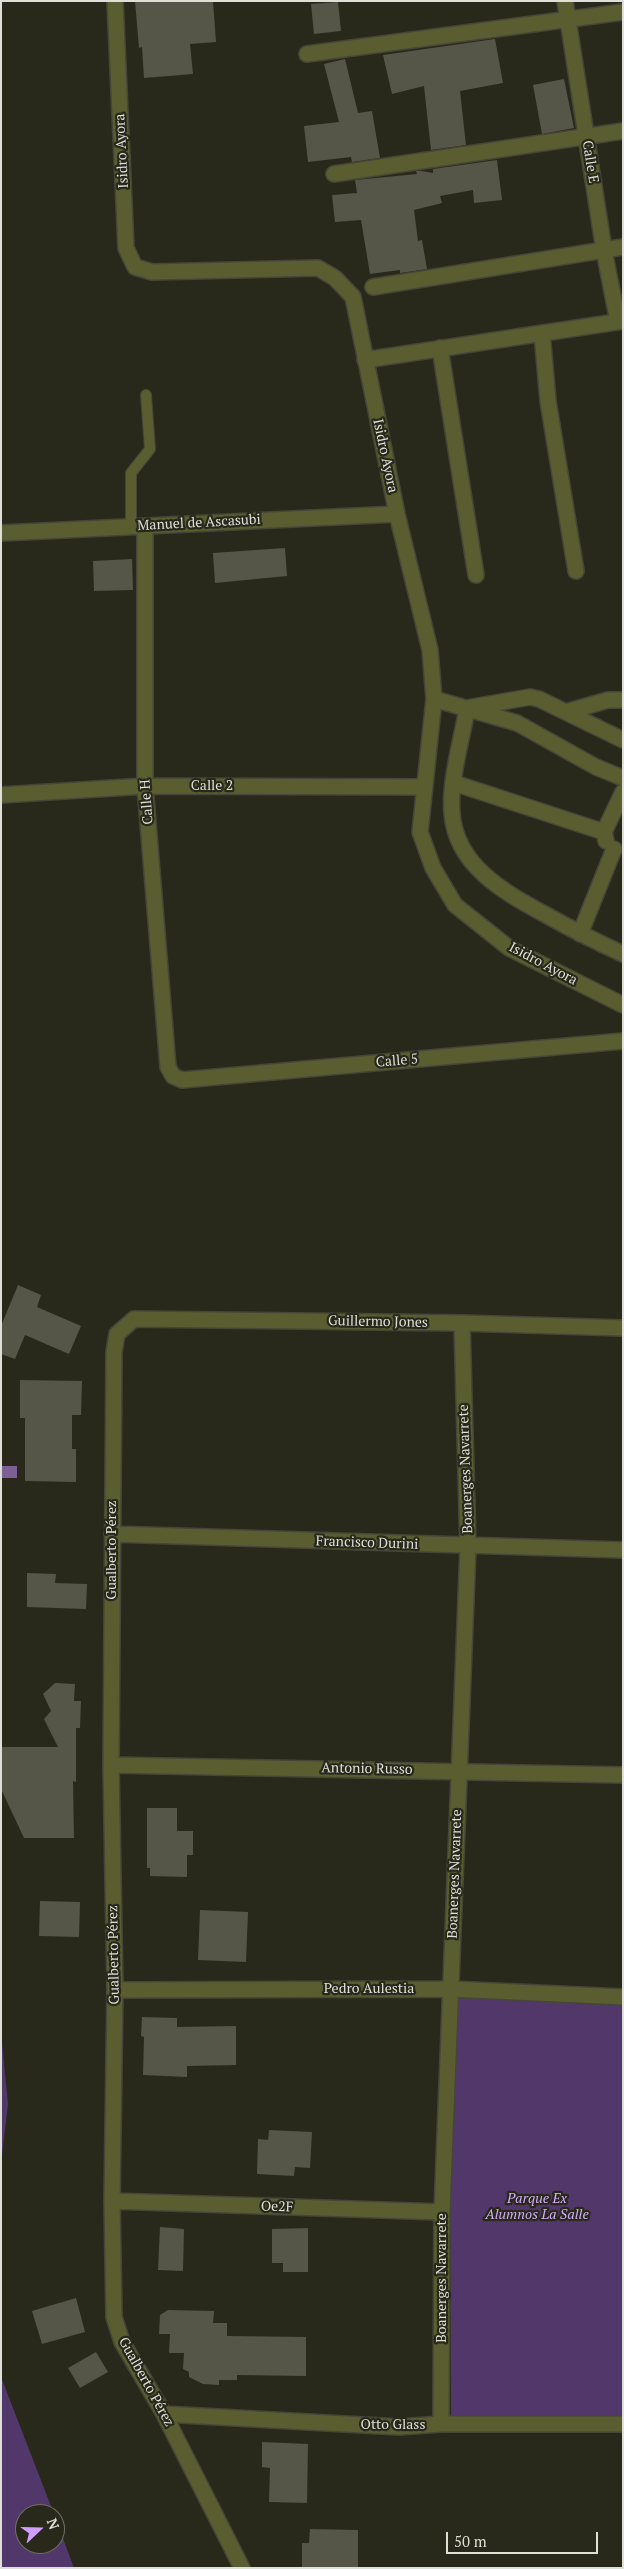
<!DOCTYPE html>
<html>
<head>
<meta charset="utf-8">
<style>
	body { margin:0 }
	#map { position:relative; width:624px; height:2569px; overflow:hidden; background:#28291b; font-family:"PT Serif",serif }
	canvas { display:block }
	.frame { position:absolute; inset:0; border:2px solid #dedfd6; pointer-events:none }
	.north { position:absolute; left:15px; top:2504px; width:50px; height:50px; box-sizing:border-box; background:#28291b; border:1px solid #717266; border-radius:50%; rotate:69deg; font-size:14px; font-weight:700; line-height:20px; text-align:center; color:#dedfd6 }
	.north::after { content:''; display:block; margin:auto; width:18px; height:22px; background:#cf9eff; clip-path:polygon(50% 0,100% 100%,50% 72%,0 100%) }
	.scale { position:absolute; left:446px; top:2532px; width:152px; height:22px; box-sizing:border-box; border:2px solid #dedfd6; border-top:0; padding-left:6px; font-size:15px; line-height:18px; white-space:nowrap; color:#dedfd6; -webkit-text-stroke:4px #28291b; paint-order:stroke }
</style>
</head>
<body>
<div id="map">
<canvas width="624" height="2569"></canvas>
<div class="frame"></div>
<div class="north">N</div>
<div class="scale">50 m</div>
</div>
<script>
const g = document.querySelector('canvas').getContext('2d');
g.lineJoin = 'round';
function paint(path, color) {
  g.fillStyle = color;
  g.fill(path, 'evenodd');
}
function stroke(path, color, width, dash) {
  g.strokeStyle = color;
  g.lineWidth = width;
  g.lineCap = dash ? 'butt' : 'round';
  g.setLineDash(dash || []);
  g.stroke(path);
}
function label(font, color, halo, rows, align = 'center') {
  g.font = font + ' "PT Serif",serif';
  g.lineWidth = 4.5;
  g.setLineDash([]);
  g.textBaseline = 'middle';
  g.strokeStyle = halo;
  g.fillStyle = color;
  for (const [text, x, y, turn = 0] of rows) {
    g.save();
    g.translate(x, y);
    g.rotate((+turn || 0) * Math.PI / 180);
    g.textAlign = isNaN(turn) ? turn : align;
    if (halo) g.strokeText(text, 0, 0);
    g.fillText(text, 0, 0);
    g.restore();
  }
}
paint(new Path2D(`
	M 450,1989 L 623,1997 L 623,2422 L 451,2417 Z
	M 1,2032 L 8,2104 L 1,2164 Z
	M 1,2377 L 54,2514 L 25,2514 L 25,2544 L 55,2544 L 55,2517 L 74,2568 L 1,2568 Z`), '#52386a');
paint(new Path2D(`
	M 1,1466 L 17,1466 L 17,1478 L 1,1478 Z`), '#7b6096');
paint(new Path2D(`
	M 135,1 L 213,1 L 216,42 L 190,44 L 193,74 L 144,78 L 142,47 L 139,48 Z
	M 338,2 L 341,31 L 314,34 L 311,4 Z
	M 495,39 L 503,83 L 460,91 L 466,145 L 431,150 L 424,86 L 392,94 L 383,55 Z
	M 345,59 L 358,113 L 372,111 L 380,158 L 352,162 L 351,157 L 308,162 L 304,126 L 339,122 L 324,64 Z
	M 564,79 L 574,128 L 542,134 L 533,85 Z
	M 497,160 L 502,200 L 474,203 L 473,190 L 440,196 L 442,203 L 414,210 L 418,241 L 422,240 L 427,269 L 400,273 L 400,270 L 370,274 L 361,220 L 335,222 L 332,195 L 357,193 L 355,180 L 417,174 L 416,171 L 421,171 L 433,173 L 433,169 Z
	M 285,548 L 287,576 L 215,583 L 213,553 Z
	M 132,559 L 133,590 L 94,591 L 93,561 Z
	M 18,1285 L 41,1295 L 37,1307 L 81,1326 L 69,1354 L 25,1335 L 15,1359 L 1,1354 L 1,1326 Z
	M 20,1380 L 82,1381 L 81,1415 L 72,1415 L 72,1449 L 76,1449 L 76,1482 L 25,1481 L 25,1418 L 20,1418 Z
	M 27,1573 L 56,1574 L 55,1583 L 87,1584 L 86,1609 L 27,1607 Z
	M 55,1683 L 75,1684 L 74,1701 L 81,1701 L 80,1728 L 76,1728 L 76,1782 L 73,1781 L 74,1838 L 24,1838 L 1,1789 L 1,1747 L 58,1747 L 44,1719 L 51,1711 L 43,1694 Z
	M 147,1808 L 177,1808 L 177,1831 L 193,1831 L 193,1855 L 187,1855 L 187,1877 L 150,1876 L 150,1868 L 147,1868 Z
	M 40,1901 L 80,1902 L 79,1937 L 39,1936 Z
	M 200,1910 L 248,1912 L 246,1962 L 198,1960 Z
	M 142,2017 L 177,2018 L 177,2027 L 236,2026 L 236,2065 L 187,2066 L 187,2077 L 143,2075 L 144,2037 L 141,2036 Z
	M 269,2130 L 312,2132 L 310,2168 L 295,2167 L 294,2176 L 257,2174 L 258,2139 L 268,2140 Z
	M 160,2227 L 184,2229 L 183,2271 L 158,2270 Z
	M 308,2228 L 308,2272 L 283,2272 L 283,2263 L 272,2263 L 272,2229 Z
	M 76,2298 L 85,2332 L 42,2344 L 32,2311 Z
	M 168,2310 L 214,2311 L 213,2323 L 227,2323 L 227,2336 L 306,2337 L 306,2376 L 237,2375 L 237,2380 L 219,2380 L 219,2385 L 203,2384 L 189,2377 L 189,2372 L 183,2369 L 184,2353 L 169,2353 L 170,2334 L 159,2334 L 160,2315 Z
	M 96,2352 L 108,2372 L 80,2388 L 68,2368 Z
	M 262,2442 L 308,2444 L 307,2503 L 269,2502 L 270,2468 L 262,2467 Z
	M 310,2529 L 358,2530 L 358,2568 L 302,2568 L 302,2543 L 309,2543 Z`), '#555647');
const lane = new Path2D(`
	M 131,527 L 131,473 L 150,449 L 146,395`);
const street = new Path2D(`
	M 115,1 L 126,248 L 135,267 L 152,272 L 318,268 L 335,278 L 353,297 L 397,514 L 430,650 L 434,699 L 420,832 L 433,868 L 455,905 L 509,948 L 623,1005
	M 565,1 L 604,250 L 618,322
	M 307,54 L 623,12
	M 334,174 L 623,131
	M 373,287 L 623,247
	M 542,333 L 548,401 L 576,571
	M 440,348 L 476,575
	M 365,360 L 623,321
	M 145,526 L 145,786 L 168,1067 L 173,1076 L 182,1080 L 623,1041
	M 1,533 L 397,514
	M 434,699 L 517,723 L 596,767 L 623,778
	M 566,712 L 608,700 L 623,700
	M 623,740 L 539,699 L 530,697 L 467,708 C 462,740 449,781 452,813 C 456,867 506,893 548,916 C 573,930 597,942 623,954
	M 454,783 L 604,832
	M 1,795 L 145,786 L 424,787
	M 606,841 L 604,832 L 623,792
	M 580,934 L 614,849
	M 112,1534 L 623,1550
	M 111,1765 L 623,1775
	M 115,1990 L 450,1989 L 623,1997
	M 112,2201 L 442,2212
	M 164,2414 L 399,2427 L 441,2424 L 623,2424
	M 441,2424 L 442,2212 L 468,1547 L 462,1323
	M 242,2568 L 164,2414 L 122,2342 L 114,2317 L 112,2201 L 115,1990 L 111,1765 L 114,1352 L 117,1334 L 134,1319 L 462,1323 L 623,1328`);
stroke(lane, '#454639', 12);
stroke(street, '#454639', 18);
stroke(lane, '#5a5d2f', 10);
stroke(street, '#5a5d2f', 15);
label('14px', '#dedfd6', '#28291b', [
	["Isidro Ayora",122,151,-93],
	["Calle E",590,162,81],
	["Isidro Ayora",385,456,78],
	["Manuel de Ascasubi",199,523,-3],
	["Calle 2",212,786],
	["Calle H",147,802,-94],
	["Isidro Ayora",543,964,28],
	["Calle 5",397,1061,-5],
	["Guillermo Jones",378,1322,1],
	["Boanerges Navarrete",466,1469,-92],
	["Francisco Durini",367,1543,2],
	["Gualberto Pérez",112,1550,-90],
	["Antonio Russo",367,1769,1],
	["Boanerges Navarrete",455,1874,-88],
	["Gualberto Pérez",114,1955,-91],
	["Pedro Aulestia",369,1989],
	["Oe2F",277,2207,2],
	["Boanerges Navarrete",442,2278,-90],
	["Gualberto Pérez",146,2382,61],
	["Otto Glass",393,2425]
]);
label('italic 14px', '#d3abfb', '#28291b', [
	["Parque Ex",537,2199],
	["Alumnos La Salle",537,2215]
]);
</script>
</body>
</html>
